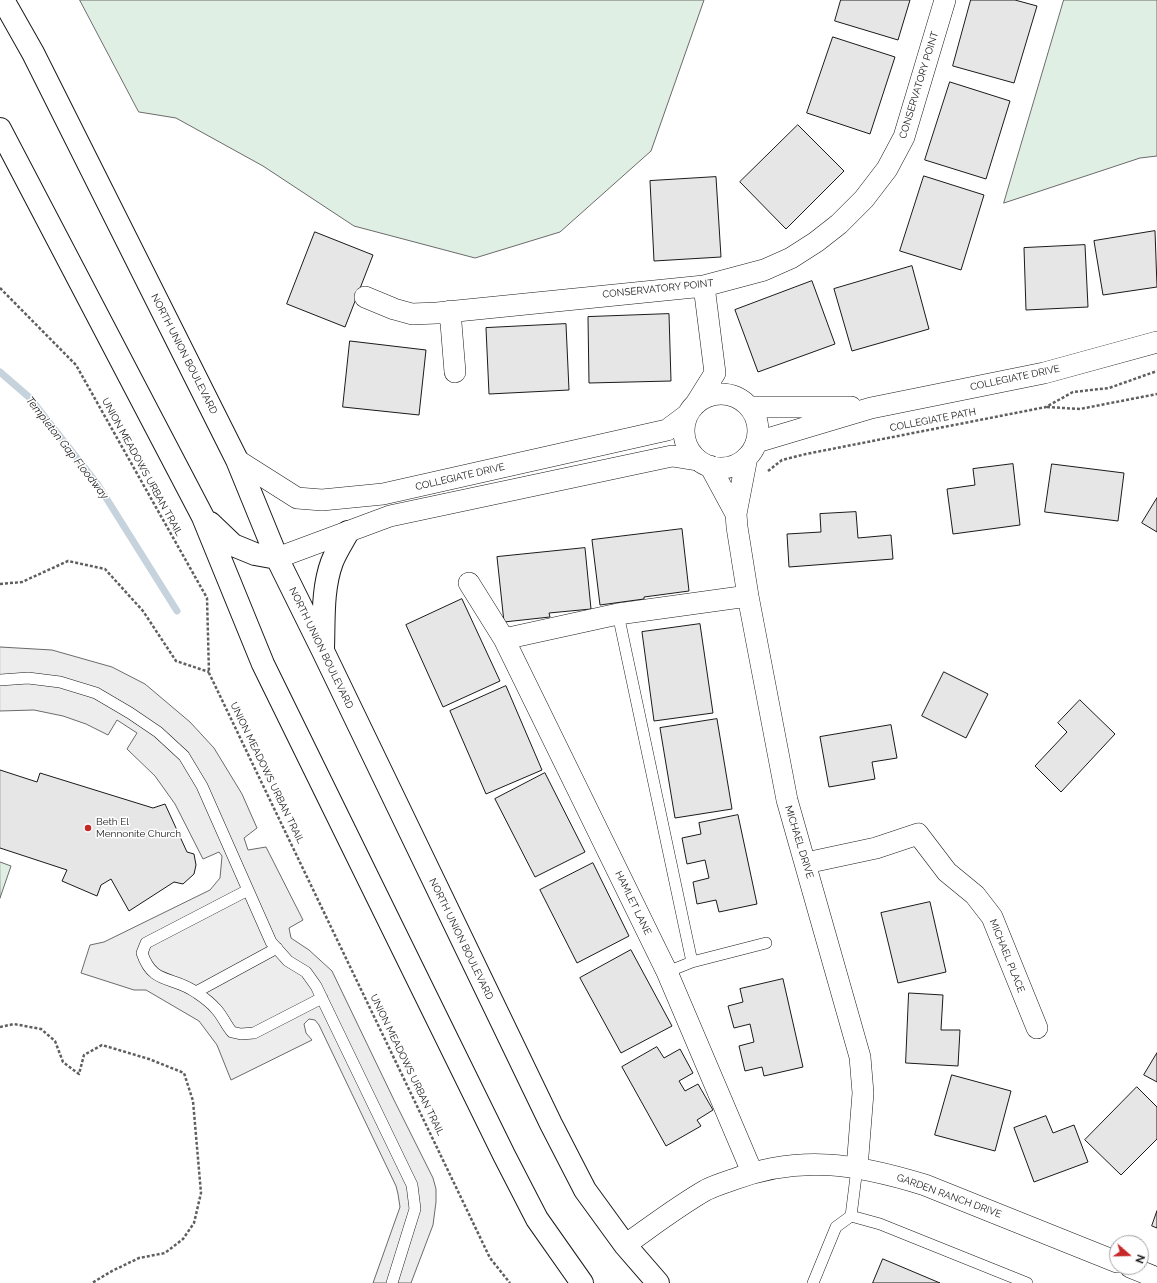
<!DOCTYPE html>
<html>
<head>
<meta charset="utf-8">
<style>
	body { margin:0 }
	#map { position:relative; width:1157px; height:1283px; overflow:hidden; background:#fff; font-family:Raleway,sans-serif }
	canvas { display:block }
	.north { position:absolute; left:1109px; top:1235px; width:40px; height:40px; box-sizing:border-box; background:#fff; border:1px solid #a3a3a3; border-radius:50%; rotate:110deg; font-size:11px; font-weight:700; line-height:16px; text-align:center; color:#1a1a1a }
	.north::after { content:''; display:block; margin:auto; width:14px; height:18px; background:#c62828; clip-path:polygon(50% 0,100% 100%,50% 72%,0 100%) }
</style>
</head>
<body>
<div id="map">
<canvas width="1157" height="1283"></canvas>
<div class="north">N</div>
</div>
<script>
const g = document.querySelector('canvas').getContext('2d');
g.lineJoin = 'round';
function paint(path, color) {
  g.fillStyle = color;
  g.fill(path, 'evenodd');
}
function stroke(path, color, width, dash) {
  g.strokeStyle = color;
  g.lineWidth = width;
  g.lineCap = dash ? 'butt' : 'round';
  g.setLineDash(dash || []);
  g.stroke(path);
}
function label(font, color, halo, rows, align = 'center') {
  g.font = font + ' Raleway,sans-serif';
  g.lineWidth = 3;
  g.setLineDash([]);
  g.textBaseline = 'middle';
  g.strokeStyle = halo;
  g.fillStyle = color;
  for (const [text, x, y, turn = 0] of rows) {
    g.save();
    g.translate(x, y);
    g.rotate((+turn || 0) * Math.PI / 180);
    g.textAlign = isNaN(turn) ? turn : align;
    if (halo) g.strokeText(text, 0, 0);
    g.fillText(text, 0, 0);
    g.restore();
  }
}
const green = new Path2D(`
	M 80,0 L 704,0 L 651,151 L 560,232 L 475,258 L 354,226 L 263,166 L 176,118 L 139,112 Z
	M 1064,0 L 1157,0 L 1157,156 L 1140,158 L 1004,203 Z
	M 0,862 L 11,866 L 0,898 Z`);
paint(green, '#e0efe3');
stroke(green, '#6a6a6a', 1);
const parking = new Path2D(`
	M 0,647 L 52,650 L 112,667 L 145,684 L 190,722 L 214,748 L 242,794 L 257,828 L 244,838 L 248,850 L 266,847 L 303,920 L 289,928 L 291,938 L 309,950 L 332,971 L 394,1100 L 433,1178 L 436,1189 L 436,1202 L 433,1225 L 411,1283 L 373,1283 L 400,1207 L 398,1194 L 396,1186 L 319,1025 L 315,1020 L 309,1019 L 304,1024 L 306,1033 L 312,1040 L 231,1080 L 217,1045 L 199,1021 L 146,990 L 134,990 L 81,973 L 90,945 L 104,942 L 210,890 L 220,878 L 222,856 L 219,852 L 203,859 L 175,804 L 155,776 L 127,749 L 137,733 L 117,720 L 108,735 L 86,724 L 63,716 L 34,710 L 0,711 Z`);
paint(parking, '#ededed');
stroke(parking, '#6a6a6a', 1);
stroke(new Path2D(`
	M 0,372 L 30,398 L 98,485 L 177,611`), '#c6d2dc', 7);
const building = new Path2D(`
	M 841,0 L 910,0 L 898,40 L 835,21 Z
	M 971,0 L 1015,0 L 1037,6 L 1014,83 L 953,66 Z
	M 833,37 L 895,57 L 870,134 L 807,113 Z
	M 950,82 L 1010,101 L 986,179 L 925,160 Z
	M 798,125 L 844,171 L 786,229 L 740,182 Z
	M 924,176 L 984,195 L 961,270 L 900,251 Z
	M 716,177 L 721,257 L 654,261 L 650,181 Z
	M 1155,231 L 1157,287 L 1103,295 L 1094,241 Z
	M 315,232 L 373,255 L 345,327 L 287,304 Z
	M 1085,245 L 1088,307 L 1026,310 L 1024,248 Z
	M 912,266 L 929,329 L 852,351 L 834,289 Z
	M 812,281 L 835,344 L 758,372 L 735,310 Z
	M 669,314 L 671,381 L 589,383 L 588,317 Z
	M 566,324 L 569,390 L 489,394 L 486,328 Z
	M 350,341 L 426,350 L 419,415 L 343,407 Z
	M 1013,464 L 1020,525 L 953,534 L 947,489 L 975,485 L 973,469 Z
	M 1052,464 L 1124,473 L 1118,521 L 1045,512 Z
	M 1157,498 L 1157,532 L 1142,523 Z
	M 856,512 L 858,538 L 891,535 L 893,559 L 789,567 L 787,534 L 821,532 L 820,514 Z
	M 682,529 L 689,591 L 644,597 L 644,599 L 600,605 L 592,540 Z
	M 585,548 L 591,609 L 549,613 L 550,617 L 504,622 L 497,557 Z
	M 462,599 L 500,681 L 443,707 L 406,625 Z
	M 700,624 L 713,713 L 654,721 L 642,632 Z
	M 944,672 L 988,694 L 966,738 L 922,716 Z
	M 506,686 L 542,770 L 486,794 L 450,711 Z
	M 1080,700 L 1115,734 L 1061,792 L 1035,766 L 1067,732 L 1058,723 Z
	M 717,719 L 732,809 L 675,818 L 660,728 Z
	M 891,725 L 897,758 L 872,762 L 875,779 L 829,787 L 820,737 Z
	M 0,770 L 37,782 L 40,773 L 153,808 L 165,804 L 187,852 L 194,854 L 196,865 L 194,874 L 183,884 L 174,882 L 129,911 L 111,879 L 101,885 L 97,896 L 62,881 L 67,870 L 0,848 Z
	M 545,773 L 585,852 L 535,877 L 495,799 Z
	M 738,815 L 757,904 L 719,912 L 716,900 L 697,904 L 693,882 L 709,878 L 705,860 L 687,864 L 682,838 L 701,834 L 699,823 Z
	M 593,863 L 629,936 L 577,963 L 540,890 Z
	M 930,902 L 946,972 L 898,983 L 881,913 Z
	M 631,950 L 672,1026 L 621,1053 L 580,978 Z
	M 783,979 L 803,1067 L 764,1076 L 762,1067 L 745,1071 L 739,1046 L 754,1042 L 750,1024 L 734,1028 L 728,1006 L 743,1002 L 740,989 Z
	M 909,993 L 943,995 L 941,1030 L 960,1030 L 958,1066 L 906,1063 Z
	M 657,1047 L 664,1058 L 680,1049 L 693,1073 L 679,1081 L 685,1091 L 698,1084 L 713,1110 L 697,1120 L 701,1126 L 666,1146 L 622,1067 Z
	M 1157,1053 L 1157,1082 L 1144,1075 Z
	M 952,1075 L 1011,1091 L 995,1151 L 935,1135 Z
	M 1137,1087 L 1157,1107 L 1157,1139 L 1121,1175 L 1085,1140 Z
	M 1046,1116 L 1053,1133 L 1074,1125 L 1088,1162 L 1034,1182 L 1014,1128 Z
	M 1157,1211 L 1157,1228 L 1152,1226 Z
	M 883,1259 L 940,1283 L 873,1283 Z`);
paint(building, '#e6e6e6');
stroke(building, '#1a1a1a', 1);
const lane = new Path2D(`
	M 618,614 L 692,962 L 766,943
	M 0,680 L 28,678 L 60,682 L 96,693 L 130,713 L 158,732 L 184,756 L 202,786 L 271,942 L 288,961 L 306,972 L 316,986 L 412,1185 L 415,1209 L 392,1283
	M 248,890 L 146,943 L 142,953 C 153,986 173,975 197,993 C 203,997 211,1003 216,1009 C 222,1015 226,1025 232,1032 L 241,1034 L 254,1033 L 322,998
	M 667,972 L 692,962
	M 196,992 L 277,948
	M 851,1216 L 880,1224 L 1027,1283
	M 813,1283 L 836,1227 L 851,1216 L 857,1168`);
const street = new Path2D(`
	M 365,297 L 394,309 L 412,314 L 437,313 L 704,286 L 764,270 L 791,258 L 816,242 L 839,224 L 864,199 L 887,169 L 904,137 L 945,0
	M 450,311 L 455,372
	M684 431a37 37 0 1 1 74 0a37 37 0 1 1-74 0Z
	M 695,405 L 715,373 L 704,286
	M 750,407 L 851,407
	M 757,442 L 871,408 L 1044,373 L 1157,342
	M 747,457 L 736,514 L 737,527 L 748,596 L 787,800 L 860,1057 L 863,1093 L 857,1168
	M 237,460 L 297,498 L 322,500 L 383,494 L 667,430 L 687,415
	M 710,466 L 736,514
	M 277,558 L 390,516 L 672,456 L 697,460
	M 469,583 L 504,639 L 667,972 L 752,1172
	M 504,639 L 618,614 L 748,596
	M 806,863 L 876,848 L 918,834 L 947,872 L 975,895 L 992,917 L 1037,1028
	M 625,1245 C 652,1226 678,1206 706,1190 C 714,1186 723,1183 732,1180 C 800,1154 857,1164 925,1185 L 1117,1262
	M 1130,1267 L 1157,1278`);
const primary = new Path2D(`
	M 3,0 L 33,53 L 237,460 L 277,558 L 323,651 L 551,1124 L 585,1190 L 625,1245 L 658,1283
	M 0,129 L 203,517 L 263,664 L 504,1155 L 537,1219 L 582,1283
	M 210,523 L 233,545 L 255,554 L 277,558
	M 323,648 C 324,620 322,589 332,562 C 336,552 343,541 348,532`);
stroke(lane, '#1a1a1a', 12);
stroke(street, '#1a1a1a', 22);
stroke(primary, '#1a1a1a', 24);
stroke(new Path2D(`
	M 0,288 L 76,365 L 207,598 L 209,673 L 490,1258 L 510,1283
	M 1047,407 L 1080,409 L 1157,394
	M 768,471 L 782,460 L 806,454 L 1046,407 L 1073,392 L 1109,388 L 1157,371
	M 0,584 L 22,582 L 68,561 L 105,569 L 143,611 L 176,661 L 209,672
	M 0,1027 L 14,1024 L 41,1029 L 55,1041 L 63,1062 L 79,1074 L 84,1055 L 102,1045 L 149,1059 L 184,1073 L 193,1101 L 201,1193 L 194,1223 L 183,1239 L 165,1253 L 139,1258 L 112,1271 L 92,1283`), '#5f5f5f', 2.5, [3, 2]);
stroke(lane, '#fff', 11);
stroke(street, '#fff', 21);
stroke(primary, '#fff', 22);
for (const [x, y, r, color] of [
	[88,828,4,"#c62828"]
]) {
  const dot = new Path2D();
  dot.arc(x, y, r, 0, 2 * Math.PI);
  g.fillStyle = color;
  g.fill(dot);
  stroke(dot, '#fff', 1.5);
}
label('10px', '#1a1a1a', '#fff', [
	["CONSERVATORY POINT",919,85,-73],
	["CONSERVATORY POINT",658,289,-6],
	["NORTH UNION BOULEVARD",184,354,63],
	["COLLEGIATE DRIVE",1015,378,-12],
	["COLLEGIATE PATH",933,420,-11],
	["UNION MEADOWS URBAN TRAIL",142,467,61],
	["COLLEGIATE DRIVE",460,477,-13],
	["NORTH UNION BOULEVARD",321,648,64],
	["UNION MEADOWS URBAN TRAIL",267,773,64],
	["MICHAEL DRIVE",799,842,73],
	["HAMLET LANE",633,903,64],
	["NORTH UNION BOULEVARD",461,939,64],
	["MICHAEL PLACE",1007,956,68],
	["UNION MEADOWS URBAN TRAIL",407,1065,64],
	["GARDEN RANCH DRIVE",949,1196,20]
]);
label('10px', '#1a1a1a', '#fff', [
	["Beth El",96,822],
	["Mennonite Church",96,834]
], 'left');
label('italic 11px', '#1a1a1a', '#fff', [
	["Templeton Gap Floodway",67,448,52]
]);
</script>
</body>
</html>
